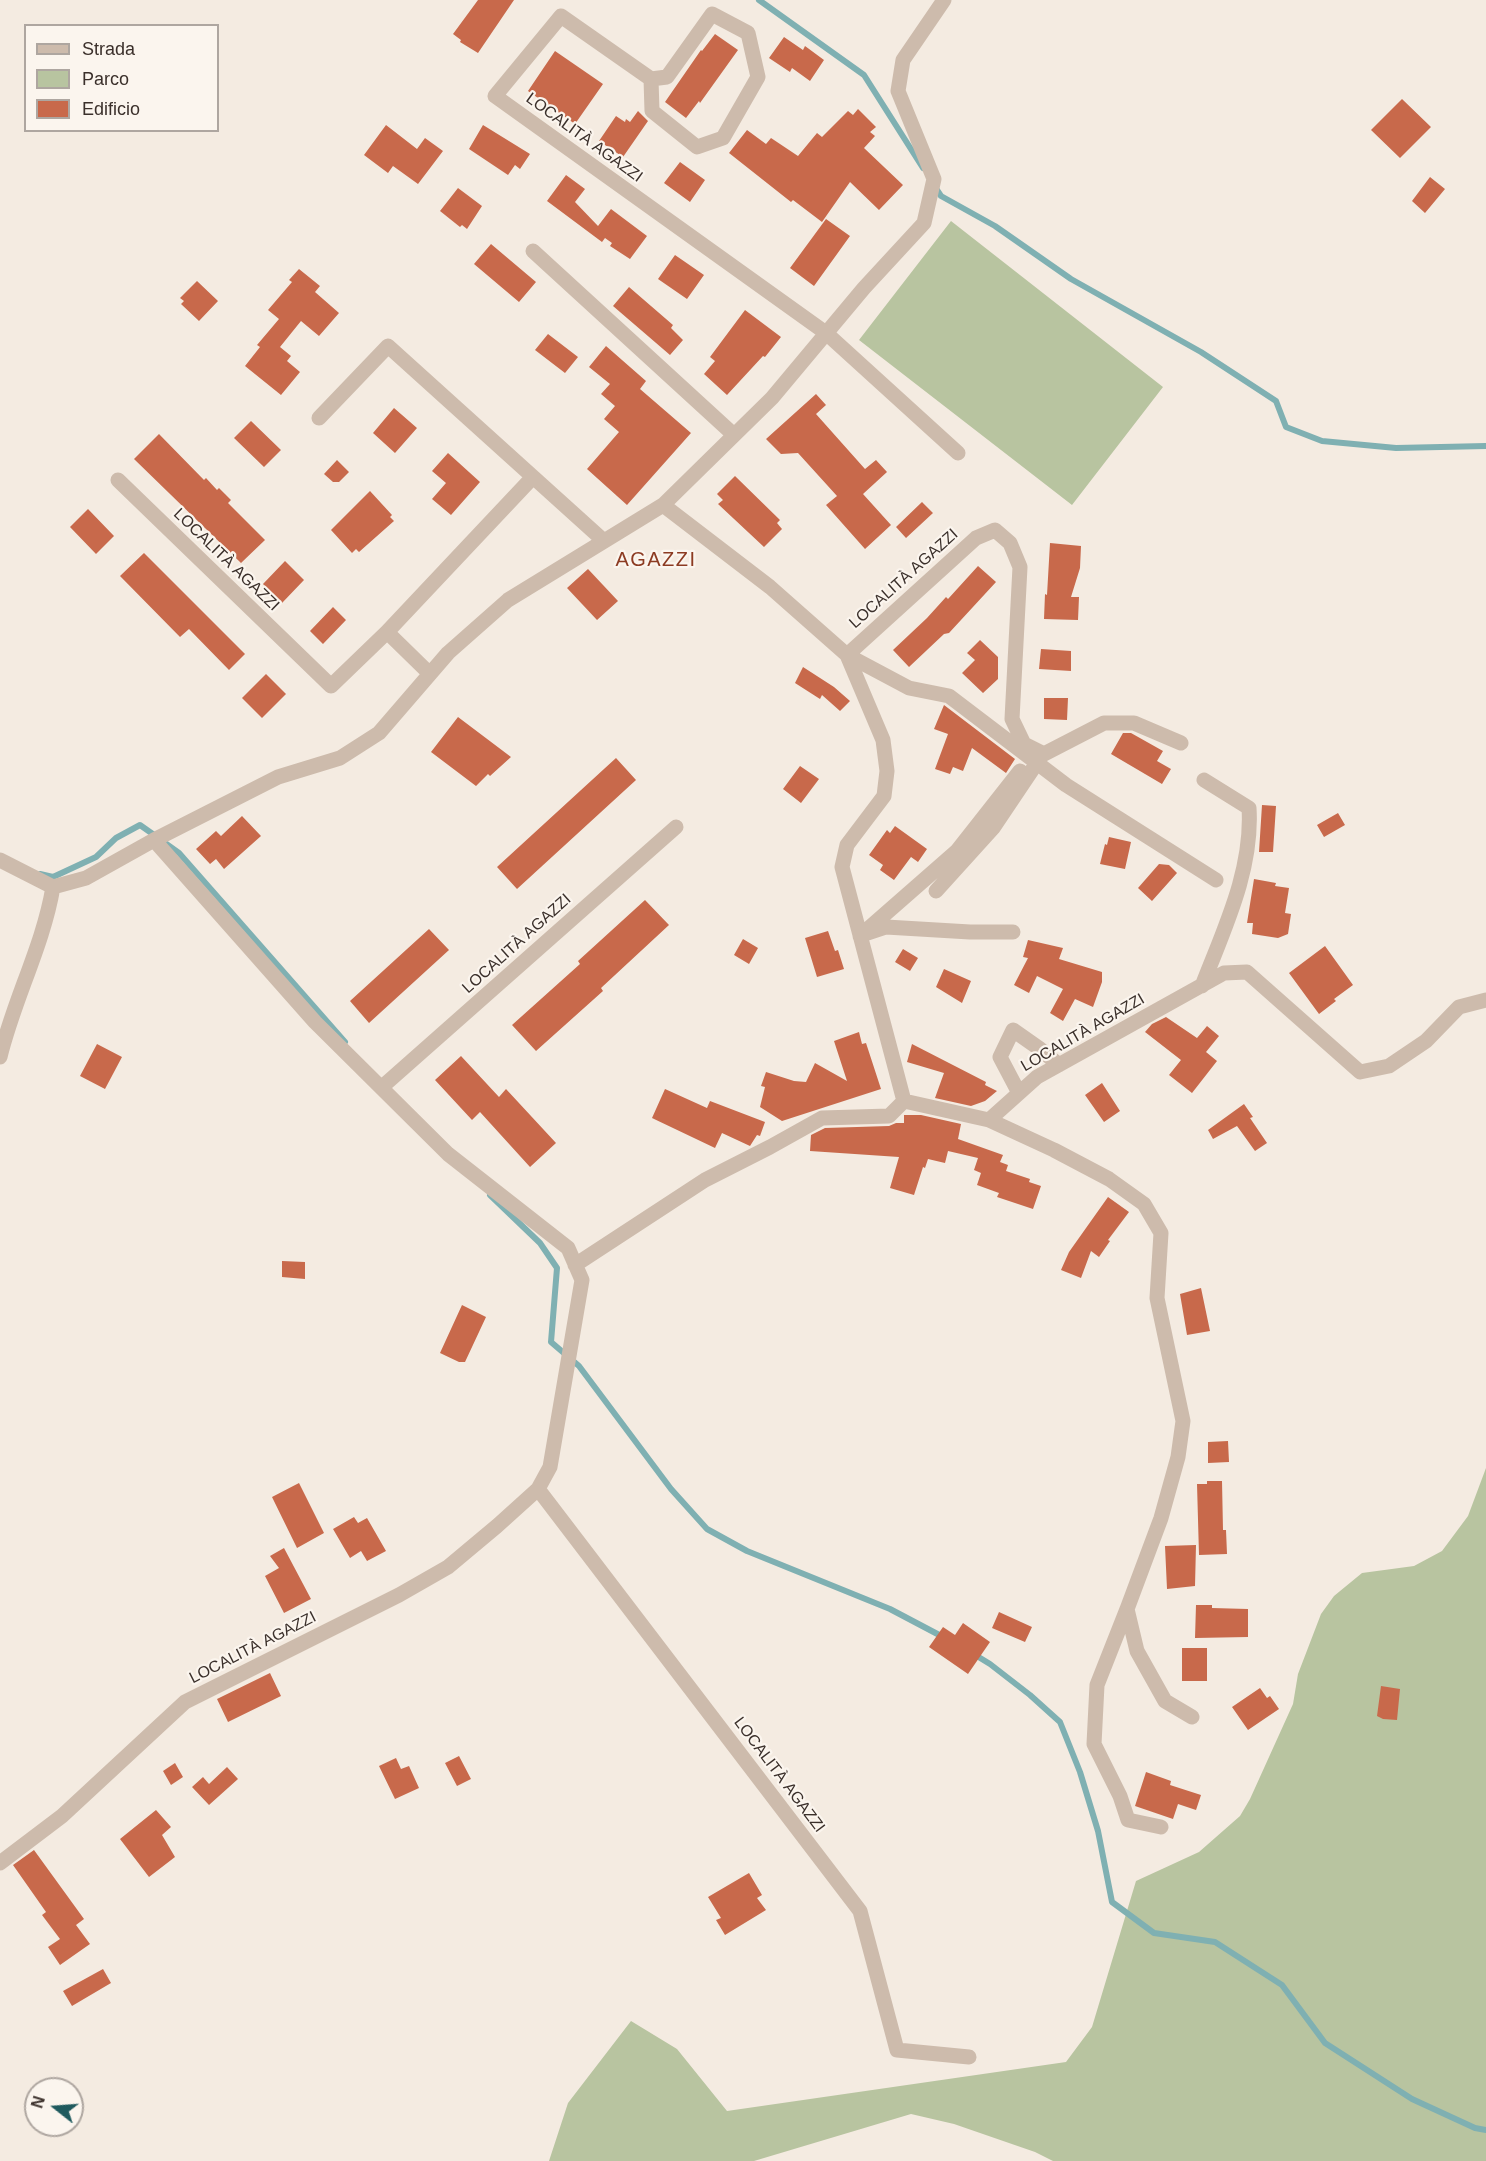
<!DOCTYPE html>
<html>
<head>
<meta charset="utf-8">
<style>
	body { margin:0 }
	#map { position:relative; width:1486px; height:2161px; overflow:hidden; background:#f4ebe1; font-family:Arial,sans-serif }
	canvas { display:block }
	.legend { position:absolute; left:24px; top:24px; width:195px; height:108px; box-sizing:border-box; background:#fbf5ee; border:2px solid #aea6a0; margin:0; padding:8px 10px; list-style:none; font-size:18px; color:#3b302b }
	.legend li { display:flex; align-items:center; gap:12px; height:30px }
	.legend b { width:30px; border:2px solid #aea6a0 }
	.north { position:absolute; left:24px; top:2077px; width:60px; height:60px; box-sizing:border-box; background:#fbf5ee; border:2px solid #aea6a0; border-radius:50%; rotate:287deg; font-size:16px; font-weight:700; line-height:24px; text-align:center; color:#3b302b }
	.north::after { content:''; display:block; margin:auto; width:21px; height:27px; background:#1f5a5e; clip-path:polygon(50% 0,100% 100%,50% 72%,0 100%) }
</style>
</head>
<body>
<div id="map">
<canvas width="1486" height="2161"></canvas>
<ul class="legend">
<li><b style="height:8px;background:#cdbbac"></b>Strada</li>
<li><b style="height:16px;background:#b8c4a0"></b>Parco</li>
<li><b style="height:16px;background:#c8694b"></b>Edificio</li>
</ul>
<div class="north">N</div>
</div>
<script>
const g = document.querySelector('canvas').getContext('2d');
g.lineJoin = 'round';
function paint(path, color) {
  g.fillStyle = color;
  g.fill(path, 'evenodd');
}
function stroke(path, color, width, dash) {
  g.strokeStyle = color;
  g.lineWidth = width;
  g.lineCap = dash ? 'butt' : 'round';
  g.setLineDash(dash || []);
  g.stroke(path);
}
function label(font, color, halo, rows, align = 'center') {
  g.font = font + ' Arial,sans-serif';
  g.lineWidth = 4.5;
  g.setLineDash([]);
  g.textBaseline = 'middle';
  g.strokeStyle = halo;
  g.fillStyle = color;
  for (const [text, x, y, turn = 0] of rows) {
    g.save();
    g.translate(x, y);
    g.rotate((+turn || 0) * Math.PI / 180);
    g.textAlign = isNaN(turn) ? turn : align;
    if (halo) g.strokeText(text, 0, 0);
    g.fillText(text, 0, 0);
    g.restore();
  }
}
paint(new Path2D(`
	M 951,221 L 1163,387 L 1072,505 L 859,340 Z
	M 1486,1468 L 1486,2161 L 1053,2161 L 1035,2152 L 954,2124 L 911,2114 L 754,2161 L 549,2161 L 568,2103 L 631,2021 L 677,2049 L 727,2111 L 1066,2062 L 1092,2027 L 1136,1881 L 1199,1852 L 1240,1816 L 1250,1799 L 1293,1704 L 1298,1674 L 1321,1614 L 1334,1596 L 1362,1573 L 1414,1566 L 1442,1551 L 1468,1516 Z`), '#b8c4a0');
stroke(new Path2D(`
	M 759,0 L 864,75 L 923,168
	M 935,187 L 941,196 L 995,226 L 1071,279 L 1201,352 L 1276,401 L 1286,427 L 1322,441 L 1396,448 L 1486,446
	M 165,843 L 179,853 L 345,1042
	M 40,874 L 53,877 L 96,857 L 116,838 L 140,825 L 157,837
	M 490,1195 L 540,1243 L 557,1268 L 551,1342 L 579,1366 L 671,1489 L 707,1529 L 747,1551 L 890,1609 L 945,1638
	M 972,1653 L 990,1664 L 1030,1695 L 1060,1722 L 1080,1772 L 1098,1831 L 1112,1902 L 1154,1933 L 1215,1942 L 1282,1985 L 1325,2043 L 1412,2099 L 1475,2128 L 1486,2130`), '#7fb0b2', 6);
paint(new Path2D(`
	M 478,0 L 514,0 L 478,53 L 460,42 L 461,40 L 453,34 Z
	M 715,34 L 738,50 L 700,103 L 699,101 L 686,118 L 665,102 L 701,50 L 702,51 Z
	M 784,37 L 803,50 L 805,46 L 824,60 L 810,81 L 792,68 L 790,72 L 769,58 Z
	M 555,51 L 603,84 L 575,124 L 528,91 Z
	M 1402,99 L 1431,127 L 1400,158 L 1371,130 Z
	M 858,109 L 876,127 L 870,132 L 875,136 L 864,148 L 903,185 L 879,210 L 850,182 L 822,222 L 793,200 L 791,202 L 729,153 L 747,130 L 766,144 L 771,138 L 798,156 L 817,133 L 822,137 L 848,111 L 853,115 Z
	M 638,111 L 648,121 L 623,157 L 599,141 L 616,116 L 625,122 L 626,119 L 630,122 Z
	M 386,125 L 417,149 L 425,138 L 443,151 L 418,184 L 393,166 L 388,173 L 364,155 Z
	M 483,125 L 530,154 L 520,169 L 515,165 L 508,175 L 469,149 Z
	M 680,162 L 705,180 L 690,202 L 664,183 Z
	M 566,175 L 585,189 L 575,202 L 598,226 L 611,209 L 647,236 L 630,259 L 610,246 L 612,243 L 605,238 L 602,242 L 547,201 Z
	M 1430,177 L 1445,189 L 1425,213 L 1412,201 Z
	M 458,188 L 482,206 L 467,229 L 462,225 L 460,227 L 440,211 Z
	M 826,219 L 850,236 L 814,286 L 790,268 Z
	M 491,244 L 536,282 L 519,302 L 474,264 Z
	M 675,255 L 704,275 L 687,299 L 658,279 Z
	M 299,269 L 320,286 L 315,292 L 339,313 L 319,336 L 301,321 L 280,347 L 291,356 L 287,361 L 300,372 L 281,395 L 245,366 L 260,347 L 257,345 L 279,319 L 268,310 L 292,282 L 289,280 Z
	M 197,281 L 218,301 L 199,321 L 181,304 L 184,301 L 180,298 Z
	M 629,287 L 673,325 L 671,328 L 683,340 L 670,355 L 613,306 Z
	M 745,310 L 781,337 L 765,357 L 763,356 L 727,395 L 704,374 L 715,361 L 710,357 Z
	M 548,334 L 578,357 L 565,373 L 535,350 Z
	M 606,346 L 646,381 L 640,389 L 691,433 L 627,505 L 587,469 L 619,432 L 604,419 L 615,406 L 601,394 L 610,384 L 589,367 Z
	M 816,394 L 826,405 L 816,414 L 865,469 L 876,460 L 887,472 L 863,494 L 891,525 L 865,549 L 826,505 L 837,496 L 798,453 L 781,454 L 766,439 Z
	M 394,408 L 417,428 L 395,453 L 373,433 Z
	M 251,421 L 281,450 L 264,467 L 234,438 Z
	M 159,434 L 204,480 L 206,478 L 217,490 L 219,488 L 231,500 L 228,503 L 265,540 L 241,563 L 134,459 Z
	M 448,453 L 480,482 L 451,515 L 432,499 L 446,483 L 432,471 Z
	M 337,460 L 349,472 L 339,482 L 333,482 L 324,474 Z
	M 735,476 L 780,520 L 777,523 L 782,529 L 764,547 L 718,504 L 723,500 L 717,494 Z
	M 370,491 L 392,515 L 390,517 L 394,521 L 359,552 L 356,549 L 352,553 L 331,530 Z
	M 922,502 L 933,513 L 906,538 L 896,527 Z
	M 88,509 L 114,536 L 96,554 L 70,527 Z
	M 1050,543 L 1081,546 L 1080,568 L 1071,597 L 1079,597 L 1078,620 L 1044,619 L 1045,594 L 1047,595 Z
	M 144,553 L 245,654 L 229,670 L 189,629 L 180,637 L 120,576 Z
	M 285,561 L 304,580 L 282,603 L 263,584 Z
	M 978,566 L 996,582 L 949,633 L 944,634 L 909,667 L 893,650 L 927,618 L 946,597 L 948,599 Z
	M 588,569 L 618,601 L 597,620 L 567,588 Z
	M 333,607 L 346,620 L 323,644 L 310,631 Z
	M 980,640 L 998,657 L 998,679 L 983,693 L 962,673 L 975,660 L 967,653 Z
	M 1041,649 L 1071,651 L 1071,671 L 1039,669 Z
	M 803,667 L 834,687 L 850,701 L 840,711 L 822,695 L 820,699 L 795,683 Z
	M 266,674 L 286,694 L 262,718 L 242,698 Z
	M 1044,698 L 1068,698 L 1067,720 L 1044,719 Z
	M 944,705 L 1015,759 L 1006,773 L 972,748 L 963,771 L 953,767 L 950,774 L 935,769 L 948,734 L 934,729 Z
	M 458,717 L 511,757 L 490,776 L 488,774 L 476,786 L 431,752 Z
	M 1123,733 L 1131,733 L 1163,751 L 1157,761 L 1171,769 L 1162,784 L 1111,754 Z
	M 616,758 L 636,780 L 517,889 L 497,867 Z
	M 800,766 L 819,779 L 801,803 L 783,789 Z
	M 1262,805 L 1276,806 L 1273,852 L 1259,852 Z
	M 1338,813 L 1345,825 L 1324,837 L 1317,825 Z
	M 242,816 L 261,836 L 224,869 L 216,859 L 210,864 L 196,849 L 216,831 L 221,836 Z
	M 895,826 L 927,849 L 918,862 L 911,857 L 894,880 L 880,870 L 883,865 L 869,855 L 887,830 L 890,833 Z
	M 1109,837 L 1131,842 L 1125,869 L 1100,864 L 1105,844 L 1107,845 Z
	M 1159,864 L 1169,865 L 1177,873 L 1152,901 L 1138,888 Z
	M 1254,879 L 1276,883 L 1275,886 L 1289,888 L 1285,913 L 1291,914 L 1288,934 L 1278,938 L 1252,934 L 1253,923 L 1247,923 Z
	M 645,900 L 669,925 L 601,988 L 603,991 L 536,1051 L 512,1025 L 580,964 L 578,961 Z
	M 429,929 L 449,950 L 369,1023 L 350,1001 Z
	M 828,931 L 835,951 L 838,950 L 844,969 L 817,977 L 805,938 Z
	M 743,939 L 758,948 L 749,964 L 734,955 Z
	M 1028,940 L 1063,948 L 1059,959 L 1102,972 L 1102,982 L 1093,1007 L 1075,999 L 1063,1021 L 1050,1013 L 1063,989 L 1037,976 L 1029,993 L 1014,985 L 1028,958 L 1023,957 Z
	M 1325,946 L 1353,985 L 1334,999 L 1336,1001 L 1319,1014 L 1289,973 Z
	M 903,949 L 918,958 L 910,971 L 895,962 Z
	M 944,969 L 971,981 L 962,1003 L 936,987 Z
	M 1166,1017 L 1197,1038 L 1207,1026 L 1219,1036 L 1206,1052 L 1217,1061 L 1192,1093 L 1169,1075 L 1181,1060 L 1145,1032 L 1152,1024 Z
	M 859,1032 L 862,1044 L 866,1043 L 881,1089 L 782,1121 L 760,1107 L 765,1087 L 761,1086 L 766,1072 L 794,1081 L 806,1082 L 815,1063 L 847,1081 L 834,1041 Z
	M 97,1044 L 122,1057 L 105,1089 L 80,1076 Z
	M 912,1044 L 986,1082 L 985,1085 L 997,1091 L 985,1101 L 971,1106 L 935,1098 L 944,1073 L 907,1062 Z
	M 461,1056 L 499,1097 L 506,1089 L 556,1143 L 530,1167 L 480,1112 L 472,1120 L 435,1080 Z
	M 1102,1083 L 1120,1111 L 1104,1122 L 1085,1095 Z
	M 665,1089 L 707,1108 L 710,1101 L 765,1122 L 760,1136 L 757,1135 L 750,1146 L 722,1133 L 715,1148 L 652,1118 Z
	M 1244,1104 L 1253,1117 L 1250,1118 L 1267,1143 L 1255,1151 L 1237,1126 L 1213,1139 L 1208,1130 Z
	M 904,1115 L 921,1115 L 961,1124 L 958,1139 L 1003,1155 L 1000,1162 L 1008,1165 L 1006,1171 L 1030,1179 L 1029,1182 L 1041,1186 L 1033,1209 L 997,1197 L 999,1193 L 977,1185 L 981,1173 L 974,1170 L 978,1158 L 948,1151 L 945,1163 L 928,1159 L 925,1168 L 923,1167 L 914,1195 L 890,1188 L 899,1157 L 810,1151 L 811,1135 L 825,1128 L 889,1126 L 896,1123 L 904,1123 Z
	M 1108,1197 L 1129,1212 L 1108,1240 L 1110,1241 L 1099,1257 L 1091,1251 L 1081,1278 L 1061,1270 L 1069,1252 Z
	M 282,1261 L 305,1262 L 305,1279 L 282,1277 Z
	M 1201,1288 L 1210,1331 L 1187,1335 L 1180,1294 Z
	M 462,1305 L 486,1317 L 465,1362 L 459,1362 L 440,1353 Z
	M 1228,1441 L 1229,1462 L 1208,1463 L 1208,1442 Z
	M 1207,1481 L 1222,1481 L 1223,1530 L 1226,1530 L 1227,1554 L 1199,1555 L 1197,1484 L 1207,1484 Z
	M 299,1483 L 324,1533 L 297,1548 L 272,1497 Z
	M 354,1517 L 358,1523 L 367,1518 L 386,1551 L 367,1561 L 361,1551 L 350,1558 L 333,1529 Z
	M 1196,1545 L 1195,1586 L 1167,1589 L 1165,1546 Z
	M 284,1548 L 311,1599 L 284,1613 L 265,1576 L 279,1568 L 270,1556 Z
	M 1196,1605 L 1212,1605 L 1212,1608 L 1248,1609 L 1248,1637 L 1195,1638 Z
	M 999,1612 L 1032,1627 L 1025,1642 L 992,1628 Z
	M 963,1623 L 990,1642 L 968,1674 L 929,1647 L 943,1627 L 955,1635 Z
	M 1182,1648 L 1207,1648 L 1207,1681 L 1182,1681 Z
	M 270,1673 L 281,1696 L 228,1722 L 217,1699 Z
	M 1381,1686 L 1400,1689 L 1397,1720 L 1383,1719 L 1377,1716 Z
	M 1260,1688 L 1267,1698 L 1270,1696 L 1279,1709 L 1248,1730 L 1232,1707 Z
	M 459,1756 L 471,1779 L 457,1786 L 445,1763 Z
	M 396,1758 L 401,1769 L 409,1766 L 419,1788 L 395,1799 L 379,1766 Z
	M 175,1763 L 183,1777 L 171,1785 L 163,1771 Z
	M 227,1767 L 238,1779 L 209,1805 L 192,1787 L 203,1777 L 209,1784 Z
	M 1146,1772 L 1171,1781 L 1170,1785 L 1201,1795 L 1196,1810 L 1178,1804 L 1173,1819 L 1135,1806 Z
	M 156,1810 L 171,1827 L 162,1835 L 175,1857 L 149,1877 L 120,1839 Z
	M 34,1850 L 84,1919 L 76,1925 L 90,1944 L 60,1965 L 48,1947 L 60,1939 L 42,1915 L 46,1912 L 13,1865 Z
	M 749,1873 L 762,1895 L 757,1898 L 766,1910 L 725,1935 L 716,1920 L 721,1918 L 708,1897 Z
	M 103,1969 L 111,1983 L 72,2006 L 63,1991 Z`), '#c8694b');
stroke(new Path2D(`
	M 712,14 L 748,33 L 758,77 L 723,138 L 697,147 L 652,111 L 651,79 L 667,77 Z
	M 651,79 L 561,16 L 495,96 L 826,333 L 958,453
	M 533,251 L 734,435
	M 319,418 L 388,346 L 604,541
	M 118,480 L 331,686 L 387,632 L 430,674
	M 663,505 L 770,587 L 847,655 L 883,740 L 887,771 L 884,796 L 847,845 L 842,867 L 904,1101
	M 387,632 L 533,477
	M 1181,743 L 1134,723 L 1104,723 L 1044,754 L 1024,744 L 1012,719 L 1020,567 L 1010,543 L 995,530 L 976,538 L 847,655 L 909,688 L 949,696 L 1066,785 L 1216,880
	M 0,860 L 53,887 L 86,878 L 154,840 L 278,777 L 340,758 L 379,733 L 448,653 L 508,600 L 663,505 L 772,398 L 864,288 L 924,223 L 934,179 L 898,91 L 903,60 L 944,0
	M 936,891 L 993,828 L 1032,770
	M 868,933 L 886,927 L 970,932 L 1013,932
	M 860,936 L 957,851 L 1020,771
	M 1202,986 C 1224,929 1253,870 1249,808 L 1204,780
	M 0,1057 C 14,999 43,946 53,887
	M 382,1087 L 676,827
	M 1019,1093 L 1000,1057 L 1013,1030 L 1040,1049 L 1059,1065
	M 989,1120 L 1037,1077 L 1224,973 L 1247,972 L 1360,1072 L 1389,1066 L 1426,1041 L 1459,1007 L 1486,1000
	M 575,1265 L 705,1180 L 770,1147 L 822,1118 L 889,1116 L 904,1101 L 989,1120 L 1054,1150 L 1109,1179 L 1144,1204 L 1161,1233 L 1157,1298 L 1183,1421 L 1178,1457 L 1161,1518 L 1127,1609 L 1137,1651 L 1165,1701 L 1192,1717
	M 538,1489 L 860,1911 L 897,2050 L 969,2057
	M 1127,1609 L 1097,1685 L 1094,1744 L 1120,1796 L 1128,1820 L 1161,1827
	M 0,1863 L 62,1816 L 185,1702 L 399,1595 L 448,1567 L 497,1526 L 538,1489 L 550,1467 L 582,1280 L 568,1248 L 448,1154 L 315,1022 L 154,840`), '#cdbbac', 15);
label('16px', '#3b302b', '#fbf5ee', [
	["LOCALITÀ AGAZZI",584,138,36],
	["LOCALITÀ AGAZZI",226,560,44],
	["LOCALITÀ AGAZZI",904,579,-42],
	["LOCALITÀ AGAZZI",517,944,-42],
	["LOCALITÀ AGAZZI",1083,1033,-30],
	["LOCALITÀ AGAZZI",253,1648,-27],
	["LOCALITÀ AGAZZI",779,1775,53]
]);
g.letterSpacing = '1.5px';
label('20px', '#8c3b22', '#fbf5ee', [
	["AGAZZI",656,560]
]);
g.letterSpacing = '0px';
</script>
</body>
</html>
